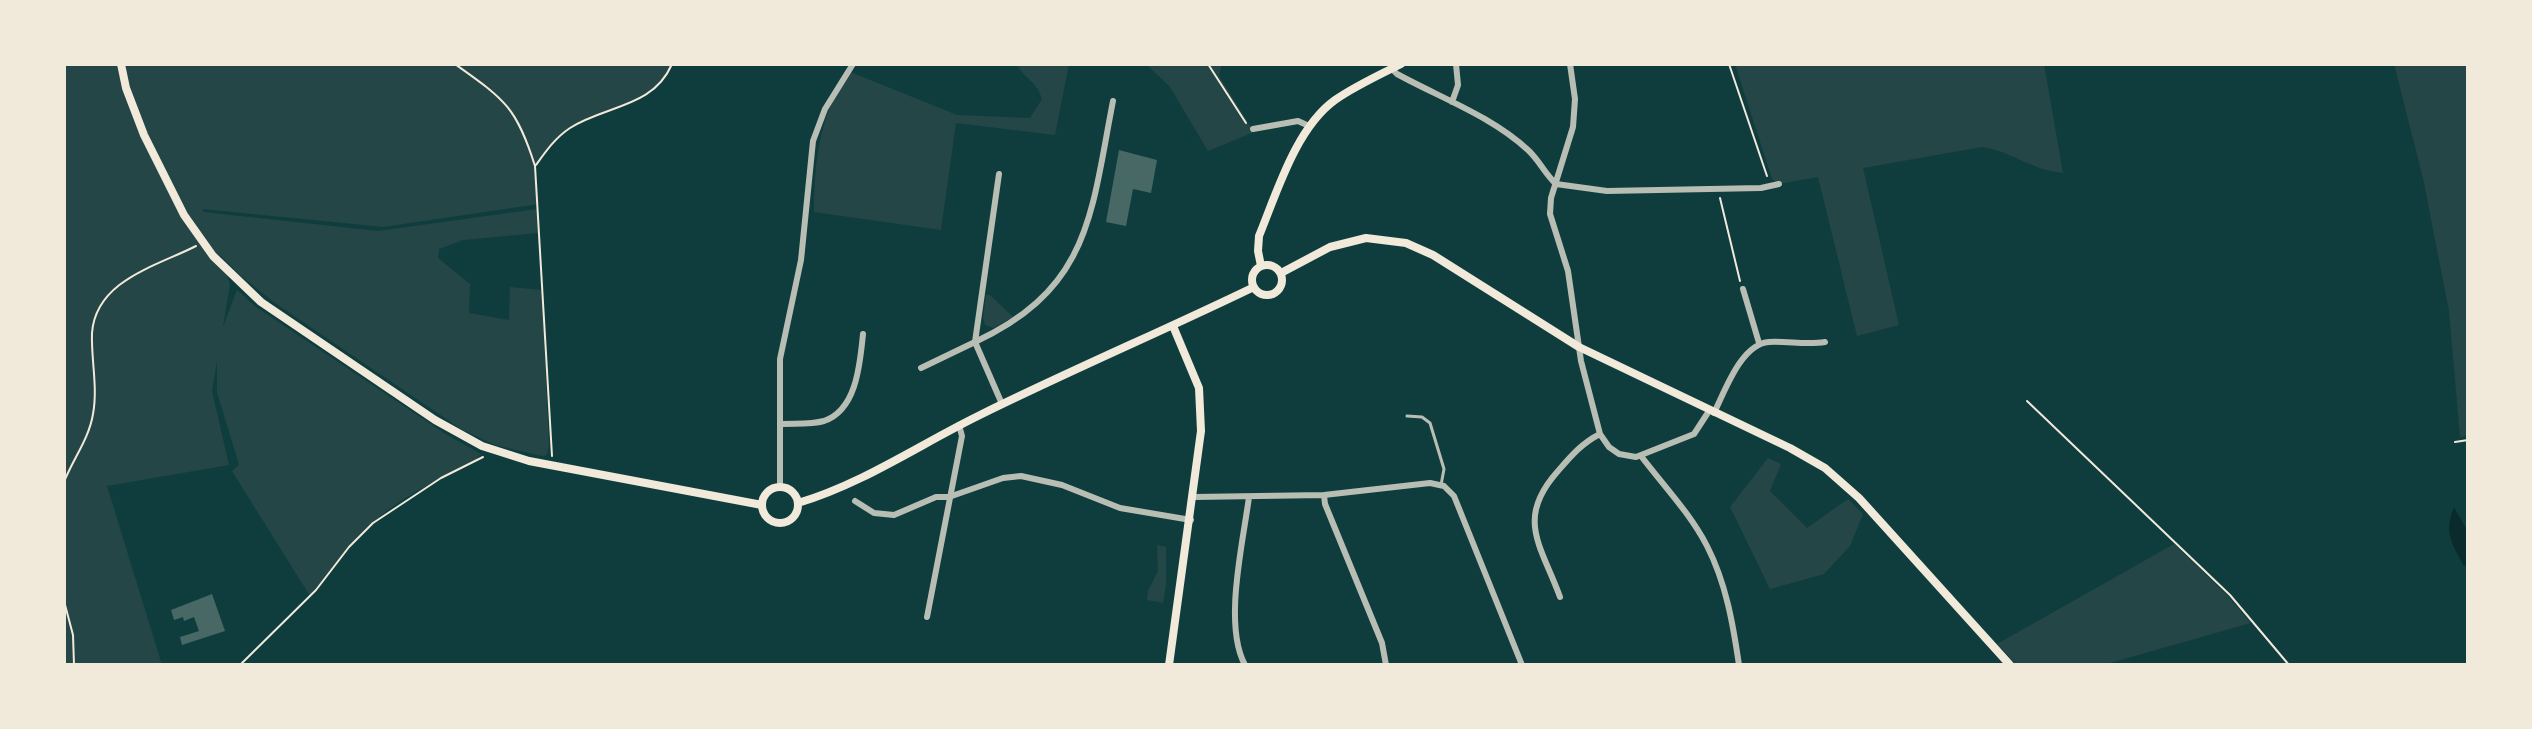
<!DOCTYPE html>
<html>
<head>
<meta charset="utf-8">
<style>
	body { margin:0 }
	#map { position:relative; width:2532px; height:729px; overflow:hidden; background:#0f3d3e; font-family:"Sofia Sans Condensed",sans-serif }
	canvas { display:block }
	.frame { position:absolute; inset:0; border:66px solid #f1e9da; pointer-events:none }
</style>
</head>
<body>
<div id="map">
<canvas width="2532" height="729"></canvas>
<div class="frame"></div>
</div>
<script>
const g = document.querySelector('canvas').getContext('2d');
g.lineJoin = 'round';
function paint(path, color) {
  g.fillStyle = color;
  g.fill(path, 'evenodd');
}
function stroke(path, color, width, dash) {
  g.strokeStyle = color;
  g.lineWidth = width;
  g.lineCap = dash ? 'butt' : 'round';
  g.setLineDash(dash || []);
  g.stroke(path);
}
paint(new Path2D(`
	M 64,64 L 672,64 C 649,111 608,104 569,129 C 555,138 546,152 535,166 L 539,204 L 383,227 L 202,209 L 204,212 L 378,231 L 537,209 L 538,233 L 463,240 L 439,249 L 438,258 L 470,284 L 469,313 L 509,320 L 510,287 L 542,290 L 549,444 L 547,455 L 542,456 L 495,445 L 461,429 L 275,303 L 241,276 L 219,254 L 230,284 L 223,327 L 237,290 L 256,307 L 447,435 L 481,454 L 475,460 C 439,479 400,497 370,525 C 347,546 330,572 310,596 L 232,471 L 239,465 L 217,392 L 217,361 L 212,391 L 229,465 L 107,486 L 162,665 L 64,665 Z
	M 1017,64 L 1069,64 L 1055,135 L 956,123 L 941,230 L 814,212 C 814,161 820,115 848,71 L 957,115 L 1030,118 L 1042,99 C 1036,79 1025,81 1017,64 Z
	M 1146,64 L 1222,64 L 1219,76 L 1254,132 L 1208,151 L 1170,87 Z
	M 1735,64 L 2044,64 L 2063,173 C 2031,170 2011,151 1982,147 L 1863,168 L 1899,325 L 1857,336 L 1818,177 L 1779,184 L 1772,179 Z
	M 2394,64 L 2468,64 L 2468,436 L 2460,437 L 2449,311 L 2423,178 Z
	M 986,295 L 990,295 L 1013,317 L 993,328 L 985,325 L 983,318 Z
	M 1768,458 L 1781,464 L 1770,491 L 1807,528 L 1848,499 L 1863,514 L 1850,546 L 1824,574 L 1770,589 L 1730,507 Z
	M 2174,544 L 2226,594 L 2251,623 L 2103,665 L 2017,665 L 1997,644 Z
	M 1157,545 L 1166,547 L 1166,585 L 1163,603 L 1147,600 L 1148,591 L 1158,571 Z`), '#244646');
paint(new Path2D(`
	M 2454,507 L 2468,532 L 2468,565 L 2464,566 C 2451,542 2444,533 2454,507 Z`), '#0a2a2b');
paint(new Path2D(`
	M 1119,150 L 1157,160 L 1151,193 L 1133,189 L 1126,226 L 1106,222 Z
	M 212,594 L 225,631 L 182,645 L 180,637 L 199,631 L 194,617 L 184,621 L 183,617 L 174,620 L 171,610 Z`), '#486865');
stroke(new Path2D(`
	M 455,64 C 504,99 516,106 535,166 L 552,456
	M 1208,64 L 1246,123
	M 1729,64 L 1767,176
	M 536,165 C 546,151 555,138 570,128 C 606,105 653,108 672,64
	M 1720,198 L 1740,281
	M 2027,401 L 2230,595 L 2289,665
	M 2455,442 L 2468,440
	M 64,482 C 73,459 89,439 93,414 C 98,387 91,360 92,333 C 96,280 157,266 196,246
	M 64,601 L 73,635 L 74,665
	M 240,665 L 316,590 L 349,547 L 373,523 L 441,478 L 483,457`), '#f1e9da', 2);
stroke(new Path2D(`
	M 1407,416 L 1422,417 L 1430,423 L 1444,469 L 1441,485`), '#b8beb3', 3);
stroke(new Path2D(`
	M 1570,64 L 1575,99 L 1573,127 L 1551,198 L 1550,214 L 1568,271 L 1581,361 L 1600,434 L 1609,447 L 1619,454 L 1636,457 L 1694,434 L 1709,411
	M 1392,69 L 1397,74 C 1441,98 1491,116 1528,150 C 1539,160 1545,174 1556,184
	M 1452,102 L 1458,85 L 1456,64
	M 1253,129 L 1298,121 L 1309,126
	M 1556,184 L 1607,191 L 1761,188 L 1779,184
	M 1743,289 L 1759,343
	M 921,368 L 975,342 L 999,174
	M 1002,404 L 975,342 C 1091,288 1091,213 1113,101
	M 1714,413 C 1725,391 1741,344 1769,342 C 1788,341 1807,345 1825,342
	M 780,424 C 794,423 810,425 824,421 C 857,410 860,363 863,334
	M 1641,456 C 1663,485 1690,513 1707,546 C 1726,583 1733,624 1739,665
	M 780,487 L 780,359 L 801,260 L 813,141 L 825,109 L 853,64
	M 1324,495 L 1325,504 L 1382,643 L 1386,665
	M 1194,497 L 1324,495 L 1430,483 L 1444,486 L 1454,496 L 1522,665
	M 855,501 L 874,513 L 894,515 L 936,497 L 949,497 L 1003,478 L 1021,476 L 1062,485 L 1120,508 L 1191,520
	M 1560,597 C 1541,545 1515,519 1558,471 C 1571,456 1582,443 1600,434
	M 927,617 L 962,436 L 959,425
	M 1245,665 C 1223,625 1243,543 1249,497`), '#b8beb3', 6);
stroke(new Path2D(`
	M 121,64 L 126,88 L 144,135 L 184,215 L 213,256 L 261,302 L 435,420 L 482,446 L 529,461 L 762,505
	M1252 280a15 15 0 1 1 30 0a15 15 0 1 1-30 0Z
	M 1261,266 L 1258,251 L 1259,236 C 1277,192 1296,128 1335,100 C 1355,86 1379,75 1401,64
	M 1281,273 L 1330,247 L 1366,238 L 1406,243 L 1433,255 L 1579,347 L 1790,448 L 1825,468 L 1859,498 L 2010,665
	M762 505a18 18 0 1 1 36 0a18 18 0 1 1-36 0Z
	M 798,503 C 862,484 919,445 978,416 C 1069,371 1163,331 1254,287
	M 1169,665 L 1201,431 L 1199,388 L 1173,326`), '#f1e9da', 8);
</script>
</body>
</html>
